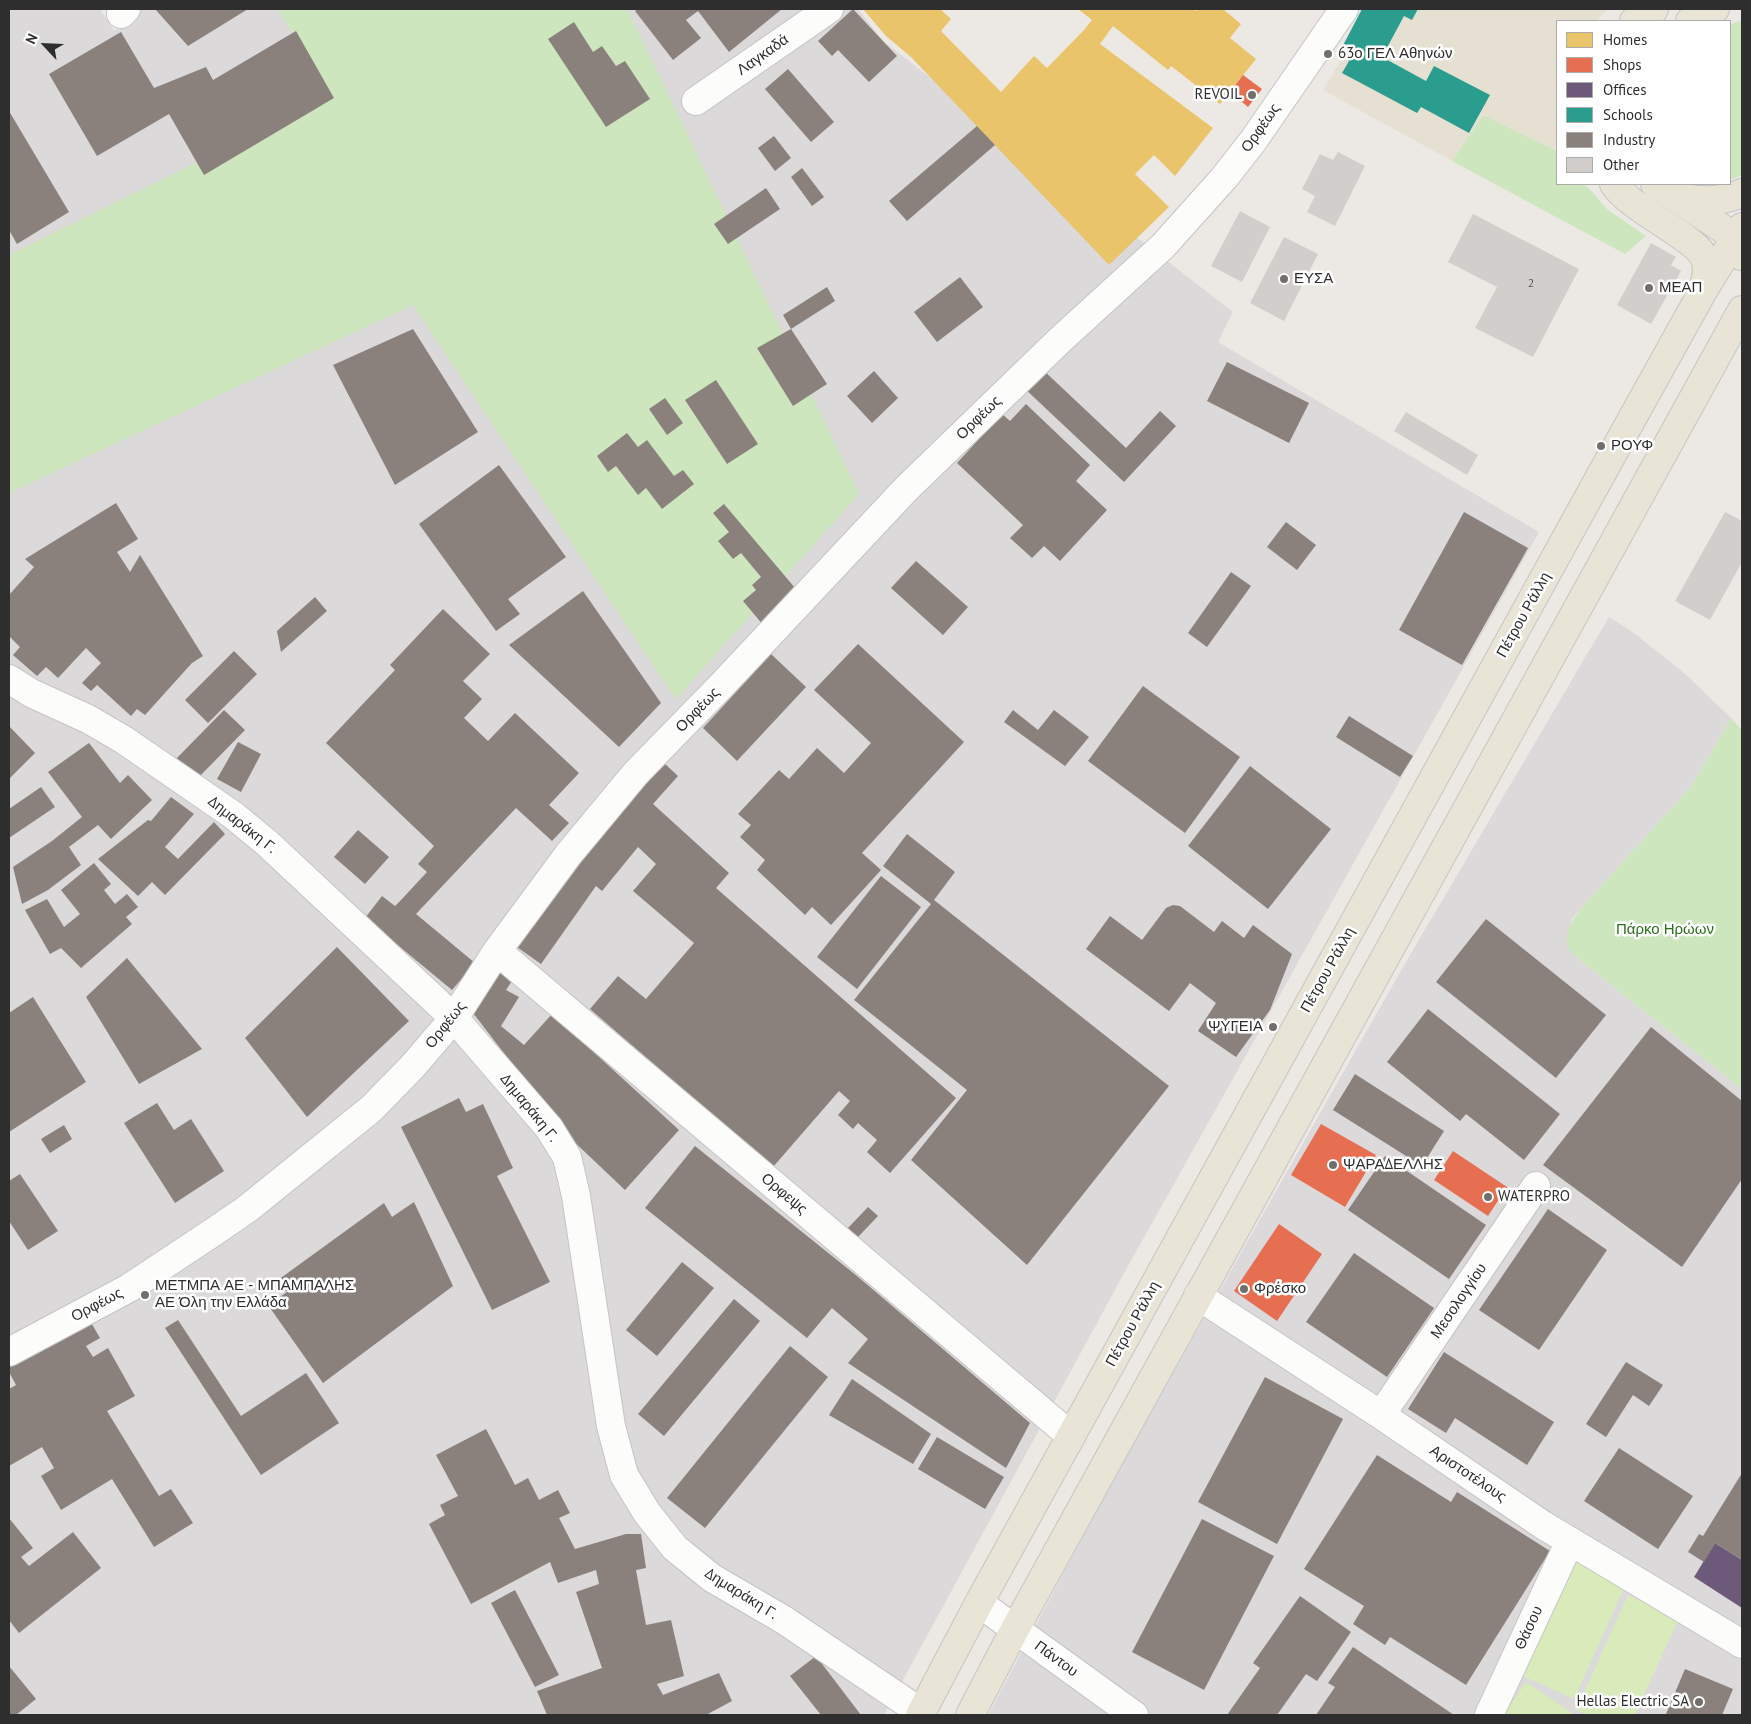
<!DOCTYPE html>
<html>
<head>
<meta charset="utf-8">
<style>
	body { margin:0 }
	#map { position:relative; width:1751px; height:1724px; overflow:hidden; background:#ece8e4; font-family:"PT Sans",sans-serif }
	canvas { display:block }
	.frame { position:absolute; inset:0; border:10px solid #2e2e2e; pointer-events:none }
	.legend { position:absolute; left:1556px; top:20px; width:175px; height:165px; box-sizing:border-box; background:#fff; border:1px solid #ababab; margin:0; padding:6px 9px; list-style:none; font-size:15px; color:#2e2e2e }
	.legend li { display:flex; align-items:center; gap:10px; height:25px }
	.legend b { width:25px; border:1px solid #ababab }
	.north { position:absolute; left:20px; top:20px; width:50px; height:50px; -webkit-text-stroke:4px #fff; paint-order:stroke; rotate:295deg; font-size:14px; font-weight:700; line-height:20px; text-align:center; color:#2e2e2e }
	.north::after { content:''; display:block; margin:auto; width:18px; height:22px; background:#2e2e2e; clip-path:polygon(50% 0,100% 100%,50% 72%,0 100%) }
</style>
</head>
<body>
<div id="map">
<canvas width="1751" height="1724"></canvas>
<div class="frame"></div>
<ul class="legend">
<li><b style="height:14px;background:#e9c46a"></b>Homes</li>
<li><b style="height:14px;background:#e76f51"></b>Shops</li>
<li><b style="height:14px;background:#6d597a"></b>Offices</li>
<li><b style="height:14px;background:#2a9d8f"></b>Schools</li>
<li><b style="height:14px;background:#8a817c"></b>Industry</li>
<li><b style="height:14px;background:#d1cecb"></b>Other</li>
</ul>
<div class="north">N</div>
</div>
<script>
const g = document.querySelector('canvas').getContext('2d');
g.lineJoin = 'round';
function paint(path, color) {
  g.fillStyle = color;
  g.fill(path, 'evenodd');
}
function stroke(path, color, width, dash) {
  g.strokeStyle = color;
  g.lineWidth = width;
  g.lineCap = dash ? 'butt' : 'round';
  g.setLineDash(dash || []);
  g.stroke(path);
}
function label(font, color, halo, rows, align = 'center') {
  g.font = font + ' "PT Sans",sans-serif';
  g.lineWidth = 5;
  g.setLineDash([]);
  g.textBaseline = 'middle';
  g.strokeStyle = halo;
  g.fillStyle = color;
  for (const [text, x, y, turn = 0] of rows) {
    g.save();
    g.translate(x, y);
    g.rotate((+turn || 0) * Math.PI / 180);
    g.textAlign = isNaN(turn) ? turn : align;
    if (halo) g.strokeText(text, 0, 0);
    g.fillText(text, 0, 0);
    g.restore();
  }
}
paint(new Path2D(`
	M 9,9 L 100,9 L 114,31 L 141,9 L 858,9 L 883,41 L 1233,312 L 1218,342 L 1539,532 L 1128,1266 L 884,1715 L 9,1715 Z
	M 1609,617 L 1631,631 L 1682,671 L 1731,718 L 1692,785 L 1585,904 L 1572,919 L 1569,931 L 1569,949 L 1581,961 L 1742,1089 L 1742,1715 L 988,1715 L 1122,1463 L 1403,967 Z`), '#dcd9db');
paint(new Path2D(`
	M 1372,9 L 1608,9 L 1596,21 L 1557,21 L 1557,151 L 1483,115 L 1452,161 L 1323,90 Z`), '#e6e0d3');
paint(new Path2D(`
	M 278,9 L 626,9 L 630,14 L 859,494 L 676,699 L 413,305 L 9,493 L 9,255 L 330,96 Z
	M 1742,20 L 1742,175 L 1730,180 L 1730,25 Z
	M 1483,115 L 1557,151 L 1557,184 L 1585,184 L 1608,210 L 1646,236 L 1625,254 L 1452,161 Z
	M 1731,718 L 1742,730 L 1742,1089 L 1581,961 C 1578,957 1571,953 1569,949 C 1562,932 1575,916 1585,904 L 1692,785 Z`), '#cee6be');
paint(new Path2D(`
	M 1575,1561 L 1626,1584 L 1574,1699 L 1523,1676 Z
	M 1628,1595 L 1679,1618 L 1635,1715 L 1589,1715 L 1576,1710 Z
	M 1526,1682 L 1575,1715 L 1504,1715 Z`), '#d9eabb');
paint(new Path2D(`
	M 863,9 L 940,9 L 951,19 L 941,31 L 1001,92 L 1034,56 L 1047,68 L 1083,31 L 1092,20 L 1078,9 L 1192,9 L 1196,11 L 1198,9 L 1223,9 L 1241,24 L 1230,38 L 1256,59 L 1220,104 L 1171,66 L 1168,70 L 1113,26 L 1100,44 L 1213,128 L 1175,176 L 1154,155 L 1135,174 L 1169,207 L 1109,265 L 911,57 L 886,36 Z`), '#e9c46a');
paint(new Path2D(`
	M 1243,75 L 1262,89 L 1248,107 L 1230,92 Z
	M 1321,1124 L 1376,1155 L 1345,1207 L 1291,1175 Z
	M 1453,1151 L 1507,1187 L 1488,1216 L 1434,1180 Z
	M 1279,1224 L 1322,1254 L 1277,1321 L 1234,1291 Z`), '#e76f51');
paint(new Path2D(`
	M 1715,1543 L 1742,1560 L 1742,1608 L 1694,1577 Z`), '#6d597a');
paint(new Path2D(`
	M 1362,9 L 1418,9 L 1412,20 L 1404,16 L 1382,57 L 1426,81 L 1434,66 L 1490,95 L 1469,133 L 1421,107 L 1417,113 L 1342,73 L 1349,61 L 1338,55 Z`), '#2a9d8f');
paint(new Path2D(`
	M 155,9 L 248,9 L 188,46 Z
	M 638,9 L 782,9 L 729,52 L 698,11 L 686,20 L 701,38 L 673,60 L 635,11 Z
	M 853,9 L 897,56 L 869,82 L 838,50 L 832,56 L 818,41 Z
	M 574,22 L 593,52 L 602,46 L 616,66 L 625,61 L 650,99 L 606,127 L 548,39 Z
	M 296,31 L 334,98 L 204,175 L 169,114 L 97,156 L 49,74 L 121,32 L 154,88 L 206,67 L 213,80 Z
	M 788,69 L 834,122 L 811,142 L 765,89 Z
	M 9,111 L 69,212 L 17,244 L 9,230 Z
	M 977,126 L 995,145 L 907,221 L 889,201 Z
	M 774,136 L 791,158 L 775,171 L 758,148 Z
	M 802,168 L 824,197 L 812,206 L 791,177 Z
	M 766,188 L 780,209 L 728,244 L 714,224 Z
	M 960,277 L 983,307 L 937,342 L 914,312 Z
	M 827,287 L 835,301 L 791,329 L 783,315 Z
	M 413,329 L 478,432 L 395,485 L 333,365 Z
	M 791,329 L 827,384 L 793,406 L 757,348 Z
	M 1227,362 L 1309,403 L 1289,443 L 1207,401 Z
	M 1041,368 L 1126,448 L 1160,411 L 1176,426 L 1124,482 L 1023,387 Z
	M 874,371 L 898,398 L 872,423 L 847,396 Z
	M 716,380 L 758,444 L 727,464 L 685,400 Z
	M 665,398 L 683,423 L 667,435 L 649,409 Z
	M 1026,404 L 1090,465 L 1076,481 L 1107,510 L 1060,561 L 1044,546 L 1032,558 L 1010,538 L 1023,525 L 957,463 L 1002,414 L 1010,421 Z
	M 627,433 L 638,447 L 647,440 L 674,476 L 683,470 L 694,484 L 662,509 L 646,488 L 638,495 L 616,466 L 608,472 L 597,456 Z
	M 499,465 L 566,557 L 508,599 L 520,614 L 496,631 L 419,524 Z
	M 116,503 L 138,539 L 117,552 L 130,572 L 140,555 L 203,656 L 192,663 L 145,715 L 137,709 L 131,716 L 97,685 L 91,691 L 82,683 L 101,663 L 86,648 L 58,678 L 46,667 L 37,676 L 13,655 L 20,647 L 9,636 L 9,595 L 34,567 L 25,559 Z
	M 724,504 L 801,595 L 764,626 L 743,601 L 756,590 L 752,585 L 761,577 L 741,553 L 733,559 L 718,541 L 729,532 L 713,513 Z
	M 1464,512 L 1528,548 L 1462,665 L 1399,630 Z
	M 1286,522 L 1316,545 L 1297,570 L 1267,547 Z
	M 916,561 L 968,607 L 943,635 L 891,588 Z
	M 1231,572 L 1251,586 L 1207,647 L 1188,633 Z
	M 583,591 L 661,703 L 619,747 L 509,645 Z
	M 315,597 L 327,611 L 281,652 L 277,631 Z
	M 443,609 L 490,654 L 463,681 L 482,699 L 464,718 L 488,741 L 515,713 L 579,773 L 549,805 L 569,823 L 552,841 L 516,808 L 416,914 L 475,963 L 452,990 L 365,918 L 382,896 L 395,906 L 401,900 L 427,872 L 418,864 L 434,846 L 326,743 L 395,670 L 390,665 Z
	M 858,644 L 964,742 L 862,853 L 881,870 L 831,925 L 812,907 L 805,915 L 757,870 L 765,860 L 740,837 L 751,825 L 738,814 L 779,770 L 789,779 L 817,748 L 844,773 L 871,743 L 814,690 Z
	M 234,651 L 257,674 L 208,723 L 185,700 Z
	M 771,654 L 806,687 L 737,761 L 703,728 Z
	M 1143,686 L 1240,757 L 1185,833 L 1088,761 Z
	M 224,710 L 245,730 L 196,780 L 175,760 Z
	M 1013,710 L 1038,730 L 1054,710 L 1089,737 L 1065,766 L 1004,722 Z
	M 1349,716 L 1413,756 L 1400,777 L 1336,737 Z
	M 9,726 L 35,753 L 9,779 Z
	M 238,742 L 261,754 L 241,792 L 217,779 Z
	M 89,743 L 120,783 L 128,775 L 152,800 L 111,839 L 98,825 L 69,847 L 81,865 L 48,890 L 22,904 L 13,867 L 52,841 L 82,817 L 48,772 Z
	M 664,763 L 678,776 L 653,804 L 729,873 L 716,888 L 956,1098 L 890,1173 L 867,1152 L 877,1140 L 858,1123 L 853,1129 L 838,1115 L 850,1101 L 839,1091 L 773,1167 L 590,1009 L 618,976 L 646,999 L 694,943 L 633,891 L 656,864 L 638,847 L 602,891 L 596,886 L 541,964 L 514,945 L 574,867 Z
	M 1250,766 L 1331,829 L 1268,909 L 1188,846 Z
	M 41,787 L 55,807 L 9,838 L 9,809 Z
	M 171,797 L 194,814 L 165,847 L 178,859 L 214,822 L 225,834 L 165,895 L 152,882 L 138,896 L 98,859 L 148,820 L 151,821 Z
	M 358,830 L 389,857 L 365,884 L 334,857 Z
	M 907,834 L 955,872 L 934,900 L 1169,1086 L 1027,1265 L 911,1160 L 967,1090 L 854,1000 L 931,904 L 883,866 Z
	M 94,863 L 111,884 L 104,890 L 115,904 L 127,894 L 138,907 L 126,917 L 132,924 L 81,968 L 61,948 L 50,954 L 25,910 L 47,899 L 64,927 L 80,914 L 61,890 Z
	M 881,876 L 921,907 L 857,989 L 817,957 Z
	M 1173,905 L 1180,906 L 1214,932 L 1222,921 L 1244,938 L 1253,925 L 1292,954 L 1270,1010 L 1236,1057 L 1198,1031 L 1216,1003 L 1190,983 L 1169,1011 L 1086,949 L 1110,916 L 1142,940 L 1166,908 Z
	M 1486,919 L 1606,1015 L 1556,1078 L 1436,982 Z
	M 337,947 L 409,1021 L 307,1117 L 245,1038 Z
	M 127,958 L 202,1049 L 139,1084 L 86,997 Z
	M 501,971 L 514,978 L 506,990 L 519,997 L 501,1026 L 524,1045 L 552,1014 L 679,1130 L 625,1190 L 568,1136 L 473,1013 Z
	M 33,997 L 86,1082 L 9,1132 L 9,1013 Z
	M 1428,1009 L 1560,1114 L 1524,1160 L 1466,1114 L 1460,1121 L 1387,1062 Z
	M 1651,1027 L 1742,1101 L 1742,1179 L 1682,1267 L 1543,1165 Z
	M 1355,1074 L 1444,1131 L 1422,1166 L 1333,1110 Z
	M 459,1098 L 466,1112 L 483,1104 L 513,1168 L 497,1176 L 550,1282 L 492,1310 L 401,1127 Z
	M 157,1103 L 174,1130 L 191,1119 L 224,1171 L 175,1203 L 124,1123 Z
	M 64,1125 L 72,1139 L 50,1153 L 41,1139 Z
	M 695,1146 L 857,1276 L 1030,1423 L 1006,1468 L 848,1363 L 868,1339 L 832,1308 L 807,1338 L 645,1208 Z
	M 1385,1156 L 1486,1225 L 1449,1279 L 1348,1210 Z
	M 20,1174 L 58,1231 L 28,1250 L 9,1221 L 9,1181 Z
	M 414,1202 L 453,1286 L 323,1383 L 268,1305 L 287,1292 L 278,1280 L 384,1203 L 392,1217 Z
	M 868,1207 L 878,1216 L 858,1237 L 848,1228 Z
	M 1548,1209 L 1607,1250 L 1539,1350 L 1479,1310 Z
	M 1354,1253 L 1434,1308 L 1387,1377 L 1306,1322 Z
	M 682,1262 L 714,1288 L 657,1356 L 626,1330 Z
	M 734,1299 L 760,1321 L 664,1436 L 638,1414 Z
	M 86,1314 L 100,1338 L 86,1346 L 93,1357 L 108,1348 L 135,1396 L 107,1411 L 159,1496 L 171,1489 L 193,1523 L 154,1547 L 112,1479 L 61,1510 L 41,1476 L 54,1468 L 42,1447 L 9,1466 L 9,1389 L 16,1385 L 9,1372 L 9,1360 Z
	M 178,1320 L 241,1416 L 306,1373 L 339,1423 L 261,1475 L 165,1328 Z
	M 790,1346 L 828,1377 L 705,1528 L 667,1498 Z
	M 1444,1352 L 1554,1422 L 1527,1465 L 1455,1418 L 1446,1433 L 1408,1409 Z
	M 1626,1362 L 1663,1385 L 1649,1406 L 1633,1395 L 1606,1437 L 1586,1424 Z
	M 1265,1377 L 1343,1419 L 1277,1544 L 1198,1502 Z
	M 852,1379 L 931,1434 L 913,1464 L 829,1415 Z
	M 486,1429 L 515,1485 L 528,1478 L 539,1500 L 558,1490 L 570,1513 L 559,1518 L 575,1549 L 626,1534 L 641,1534 L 646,1568 L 636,1570 L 646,1625 L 671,1620 L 684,1676 L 657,1684 L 663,1695 L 719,1673 L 732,1701 L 706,1715 L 547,1715 L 537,1691 L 602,1668 L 576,1592 L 599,1584 L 596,1570 L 558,1583 L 550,1562 L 471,1604 L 429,1524 L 445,1515 L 440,1505 L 458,1496 L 436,1455 Z
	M 937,1437 L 1004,1477 L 985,1509 L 918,1469 Z
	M 1619,1448 L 1693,1496 L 1658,1549 L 1584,1501 Z
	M 1377,1455 L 1451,1502 L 1457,1492 L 1550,1551 L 1466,1685 L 1390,1637 L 1385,1645 L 1353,1624 L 1364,1606 L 1304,1569 Z
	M 1742,1473 L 1742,1560 L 1715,1543 L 1704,1562 L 1688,1552 L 1699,1534 L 1703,1536 Z
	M 9,1518 L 33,1548 L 21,1557 L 29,1566 L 73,1532 L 101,1568 L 19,1633 L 9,1620 Z
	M 1202,1519 L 1274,1556 L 1204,1690 L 1132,1652 Z
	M 515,1590 L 559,1675 L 535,1687 L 491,1603 Z
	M 1300,1596 L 1351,1632 L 1317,1681 L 1306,1674 L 1277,1715 L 1227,1715 L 1260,1668 L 1253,1663 Z
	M 1353,1647 L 1454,1715 L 1316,1715 L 1335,1687 L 1328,1683 Z
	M 816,1656 L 861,1715 L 821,1715 L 790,1676 Z
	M 9,1666 L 36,1699 L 16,1715 L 9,1715 Z
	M 1685,1669 L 1733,1689 L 1722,1715 L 1666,1714 Z`), '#8a817c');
paint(new Path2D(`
	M 1338,152 L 1365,166 L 1335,226 L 1307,212 L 1315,196 L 1302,189 L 1320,154 L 1333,160 Z
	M 1240,211 L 1270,227 L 1242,282 L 1211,266 Z
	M 1473,214 L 1579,269 L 1533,357 L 1475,328 L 1497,287 L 1448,262 Z
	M 1284,237 L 1318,254 L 1284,321 L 1250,303 Z
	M 1651,243 L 1676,257 L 1671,265 L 1681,271 L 1651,324 L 1617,305 Z
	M 1406,412 L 1478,455 L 1467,475 L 1394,431 Z
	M 1725,512 L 1742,521 L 1742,562 L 1710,620 L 1675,601 Z`), '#d1cecb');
const minor = new Path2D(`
	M 121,14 L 126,9
	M 696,101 L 829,9
	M 9,679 L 31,693 L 88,719 L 124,740 L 233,815 L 267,843 L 454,1018 L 549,1128 L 567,1157 L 576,1196 L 611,1426 L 624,1475 L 647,1513 L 675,1548 L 712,1578 L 784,1620 L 922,1713
	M 497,951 L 1071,1436
	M 1198,1296 L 1381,1415 L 1543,1525 L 1742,1644
	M 9,1352 L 129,1288 L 212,1233 L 247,1209 L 371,1109 L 413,1066 L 454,1018 L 497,951 L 568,855 L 636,773 L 721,686 L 906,489 L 1060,340 L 1163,246 L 1224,178 L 1253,141 L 1344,9
	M 1381,1415 L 1536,1186
	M 979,1603 L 1134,1715
	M 1489,1715 L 1570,1541`);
const major = new Path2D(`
	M 1634,21 L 1654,9
	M 1690,21 L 1715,9
	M 1614,184 C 1631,210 1698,238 1705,259 C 1709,269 1706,279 1703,289
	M 1655,184 L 1732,235 L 1741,256
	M 1678,197 C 1701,202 1720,202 1742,193
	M 920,1715 L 979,1603 L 1613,453 L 1703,291 L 1742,227
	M 970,1715 L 1015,1629 L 1742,310`);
stroke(minor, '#c5c4c5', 30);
stroke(major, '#c6c5c4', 30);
stroke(minor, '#fcfcfb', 28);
stroke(major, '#e8e4d6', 28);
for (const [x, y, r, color] of [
	[1328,54,5,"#706f6e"],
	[1252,95,5,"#706f6e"],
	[1284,279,5,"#706f6e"],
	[1649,288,5,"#706f6e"],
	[1601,446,5,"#706f6e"],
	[1273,1027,5,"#706f6e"],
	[1333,1165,5,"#706f6e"],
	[1488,1197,5,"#706f6e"],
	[1244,1289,5,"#706f6e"],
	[145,1295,5,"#706f6e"],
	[1699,1702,5,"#706f6e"]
]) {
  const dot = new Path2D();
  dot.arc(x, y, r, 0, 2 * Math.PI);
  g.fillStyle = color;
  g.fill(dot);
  stroke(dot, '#fff', 2);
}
label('12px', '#585857', null, [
	["2",1531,284]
]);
label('15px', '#2e2e2e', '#fff', [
	["63ο ΓΕΛ Αθηνών",1338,54],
	["REVOIL",1242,95,"right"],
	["ΕΥΣΑ",1294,279],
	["ΜΕΑΠ",1659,288],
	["ΡΟΥΦ",1611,446],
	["ΨΥΓΕΙΑ",1263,1027,"right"],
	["ΨΑΡΑΔΕΛΛΗΣ",1343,1165],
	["WATERPRO",1498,1197],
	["ΜΕΤΜΠΑ ΑΕ - ΜΠΑΜΠΑΛΗΣ",155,1286],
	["ΑΕ Όλη την Ελλάδα",155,1303],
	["Φρέσκο",1254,1289],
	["Hellas Electric SA",1689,1702,"right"]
], 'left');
label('15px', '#2e2e2e', '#fff', [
	["Λαγκαδά",763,55,-35],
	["Ορφέως",1261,128,-55],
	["Ορφέως",979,418,-44],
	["Πέτρου Ράλλη",1524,615,-61],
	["Ορφέως",698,710,-46],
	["Δημαράκη Γ.",242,825,38],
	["Πέτρου Ράλλη",1328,970,-61],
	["Ορφέως",446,1025,-52],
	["Δημαράκη Γ.",529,1108,51],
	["Ορφεψς",784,1194,40],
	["Μεσολογγίου",1459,1301,-56],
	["Ορφέως",97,1305,-28],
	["Πέτρου Ράλλη",1133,1324,-61],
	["Αριστοτέλους",1468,1474,34],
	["Δημαράκη Γ.",741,1594,32],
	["Θάσου",1529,1628,-65],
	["Πάντου",1056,1659,36]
]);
label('15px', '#2c6e1b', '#fff', [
	["Πάρκο Ηρώων",1665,930]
]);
</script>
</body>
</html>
